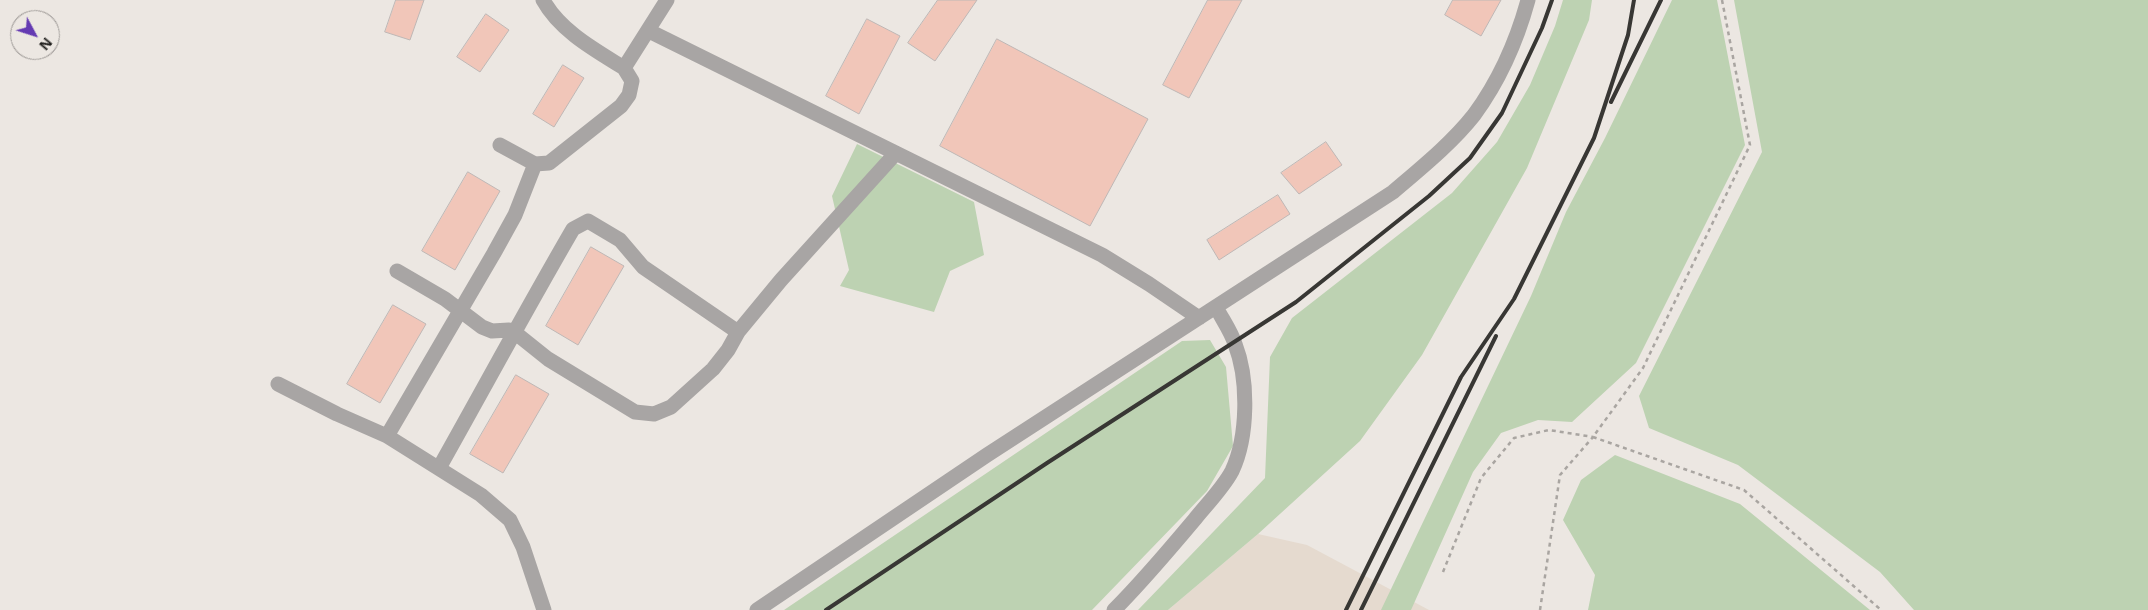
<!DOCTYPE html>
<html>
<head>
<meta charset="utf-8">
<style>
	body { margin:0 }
	#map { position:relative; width:2148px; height:610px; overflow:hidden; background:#ece7e2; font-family:"Open Sans",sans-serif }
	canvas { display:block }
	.north { position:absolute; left:10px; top:10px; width:50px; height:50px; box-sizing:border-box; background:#ece7e2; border:1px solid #9b9794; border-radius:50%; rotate:130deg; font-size:14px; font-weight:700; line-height:20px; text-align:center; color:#21201e }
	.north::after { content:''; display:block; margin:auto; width:18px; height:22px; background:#643ab2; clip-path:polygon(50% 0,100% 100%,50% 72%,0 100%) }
</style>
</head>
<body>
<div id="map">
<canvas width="2148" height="610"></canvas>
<div class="north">N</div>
</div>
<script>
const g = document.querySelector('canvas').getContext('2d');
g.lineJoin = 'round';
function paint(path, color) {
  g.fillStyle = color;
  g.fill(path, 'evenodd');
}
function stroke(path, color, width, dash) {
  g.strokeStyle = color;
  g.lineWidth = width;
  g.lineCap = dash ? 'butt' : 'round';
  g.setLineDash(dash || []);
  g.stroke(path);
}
paint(new Path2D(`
	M 1258,534 L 1307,545 L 1429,610 L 1168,610 Z`), '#e5dacf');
paint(new Path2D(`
	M 1563,0 L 1592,0 L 1589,20 L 1527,168 L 1422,355 L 1360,441 L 1258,534 L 1168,610 L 1138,610 L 1265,478 L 1270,357 L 1292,318 L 1452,193 L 1497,142 L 1530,85 L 1555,26 Z
	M 1672,0 L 1717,0 L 1745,145 L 1636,363 L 1572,422 L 1538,420 L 1501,433 L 1473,472 L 1411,610 L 1381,610 L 1531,296 L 1566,212 L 1605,138 Z
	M 1734,0 L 2148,0 L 2148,610 L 1914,610 L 1880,572 L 1738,465 L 1649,428 L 1639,396 L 1762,152 Z
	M 857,144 L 974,202 L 984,255 L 950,271 L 934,312 L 840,286 L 849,270 L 832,196 Z
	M 1210,340 L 1226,367 L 1233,446 L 1207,491 L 1092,610 L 784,610 L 1182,341 Z
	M 1615,455 L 1740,504 L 1870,610 L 1588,610 L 1595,575 L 1563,520 L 1581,480 Z`), '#bdd2b2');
const building = new Path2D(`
	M 396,0 L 424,0 L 410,40 L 385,32 Z
	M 938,0 L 977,0 L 935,61 L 908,43 Z
	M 1208,0 L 1242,0 L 1189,98 L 1163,85 Z
	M 1453,0 L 1501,0 L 1481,36 L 1445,15 Z
	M 486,14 L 509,30 L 480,72 L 457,57 Z
	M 867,19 L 900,36 L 859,114 L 826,96 Z
	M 997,39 L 1148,119 L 1090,226 L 940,146 Z
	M 563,65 L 584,78 L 554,127 L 533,114 Z
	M 1326,142 L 1342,165 L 1299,194 L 1281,173 Z
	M 468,172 L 500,191 L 455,270 L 422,251 Z
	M 1278,195 L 1290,214 L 1219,260 L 1207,240 Z
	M 591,247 L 624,266 L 578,345 L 546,326 Z
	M 393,305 L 426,324 L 380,403 L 347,384 Z
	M 516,375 L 549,394 L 503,473 L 470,454 Z`);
paint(building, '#f1c6b9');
stroke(building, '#beb7b5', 1);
stroke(new Path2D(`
	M 1722,0 L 1750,145 L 1643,368 L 1593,437 L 1744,490 L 1881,610
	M 1443,572 L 1481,478 L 1514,438 L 1549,430 L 1593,437
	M 1540,610 L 1560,475 L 1593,437`), '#a9a5a1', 2.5, [4, 4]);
stroke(new Path2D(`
	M 543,0 C 560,31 595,50 624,68
	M 649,31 L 1102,255 L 1149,284 L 1199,318
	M 500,145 L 535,164 L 549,163 L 621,106 L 629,95 L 632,81 L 624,68 L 667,0
	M 397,271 L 445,299 L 482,327 L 492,331 L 509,330 L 513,331 L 548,359 L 635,412 L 654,414 L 671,407 L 713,369 L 728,350 L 738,332 L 781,280 L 896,153
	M 278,384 L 337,414 L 387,436 L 481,495 L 510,520 L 523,547 L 544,610
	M 387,436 L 494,253 L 515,215 L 535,164
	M 439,468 C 484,388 527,308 573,229 L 588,221 L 620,240 L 643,267 L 738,332
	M 757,610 L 987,455 L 1393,192 C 1421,168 1451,144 1474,115 C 1499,81 1517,40 1528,0
	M 1114,610 C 1143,581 1169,550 1195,519 C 1207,504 1223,488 1232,471 C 1248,437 1249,380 1235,344 C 1231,331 1222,319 1216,307`), '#a8a5a4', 15);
stroke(new Path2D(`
	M 1611,102 L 1661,0
	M 826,610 L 1047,463 L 1296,302 L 1429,196 L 1470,158 L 1502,113 L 1542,28 L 1552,0
	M 1346,610 L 1461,377 L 1514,299 L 1594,138 L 1628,35 L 1634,0
	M 1361,610 L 1496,336`), '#383734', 4);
</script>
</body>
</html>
